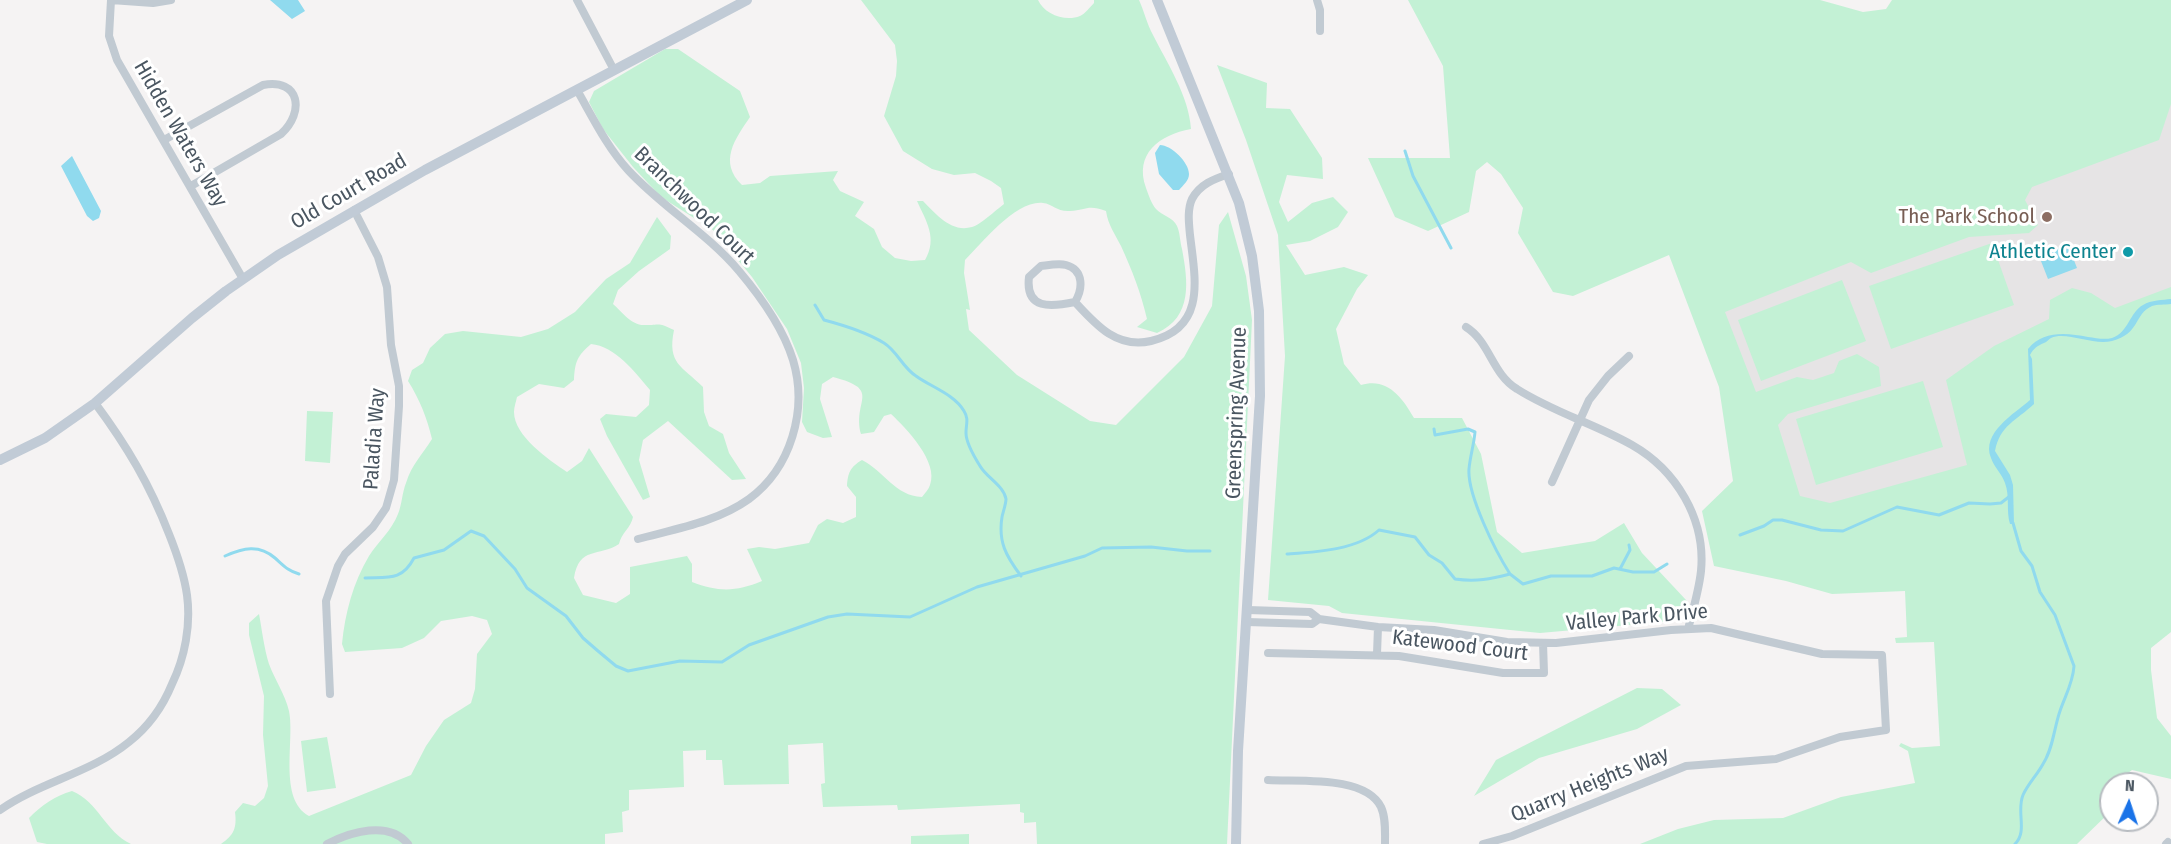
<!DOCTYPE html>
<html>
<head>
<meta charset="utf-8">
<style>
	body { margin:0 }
	#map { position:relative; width:2171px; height:844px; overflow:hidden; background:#f5f3f3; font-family:"Fira Sans Condensed",sans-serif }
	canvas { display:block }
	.north { position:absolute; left:2099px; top:772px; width:60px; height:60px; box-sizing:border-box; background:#fff; border:2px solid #b7bbc0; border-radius:50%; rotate:3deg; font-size:16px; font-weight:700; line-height:24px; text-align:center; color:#4a5661 }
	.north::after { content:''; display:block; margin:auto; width:21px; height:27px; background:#1a73e8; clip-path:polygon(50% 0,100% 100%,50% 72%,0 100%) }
</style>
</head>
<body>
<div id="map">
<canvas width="2171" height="844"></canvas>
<div class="north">N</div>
</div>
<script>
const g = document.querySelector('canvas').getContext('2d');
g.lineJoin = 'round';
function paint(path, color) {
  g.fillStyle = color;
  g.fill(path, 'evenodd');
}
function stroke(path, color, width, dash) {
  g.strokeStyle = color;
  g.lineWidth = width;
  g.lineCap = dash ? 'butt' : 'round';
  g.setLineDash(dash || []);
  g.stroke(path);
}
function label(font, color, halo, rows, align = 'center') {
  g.font = font + ' "Fira Sans Condensed",sans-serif';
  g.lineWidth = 6;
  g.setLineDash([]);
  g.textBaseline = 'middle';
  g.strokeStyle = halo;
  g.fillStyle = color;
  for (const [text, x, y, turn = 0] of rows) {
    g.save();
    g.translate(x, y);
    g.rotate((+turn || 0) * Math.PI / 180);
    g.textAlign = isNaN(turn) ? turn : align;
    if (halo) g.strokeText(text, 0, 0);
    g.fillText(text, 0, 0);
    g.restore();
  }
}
paint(new Path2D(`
	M 2171,56 L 2171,453 L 1756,552 L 1724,380 L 1695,307 Z`), '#e6e4e5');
paint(new Path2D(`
	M 861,0 L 1038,0 C 1044,14 1065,22 1080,16 C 1085,14 1090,7 1094,3 L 1094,0 L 1139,0 C 1144,11 1147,24 1153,35 C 1167,63 1189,96 1191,129 C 1159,135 1134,154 1146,188 C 1149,196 1151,203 1156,209 C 1162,216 1173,217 1177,226 C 1180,232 1180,242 1182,249 C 1188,281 1193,317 1157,333 L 1137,327 L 1147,319 C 1141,293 1132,270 1121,246 C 1115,234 1108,225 1106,211 C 1088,204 1086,210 1070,211 C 1057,212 1053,204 1043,203 C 1016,200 983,242 965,260 L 964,273 L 970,310 L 966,309 L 969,330 L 1017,375 L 1090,421 L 1116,425 L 1184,357 L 1212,306 L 1219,225 L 1228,212 L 1246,276 L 1252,320 L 1227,844 L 1037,844 L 1036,822 L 1024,823 L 1024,813 L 1020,812 L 1020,804 L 898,810 L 897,805 L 823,807 L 821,784 L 825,783 L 823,743 L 788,745 L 789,784 L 724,785 L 722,760 L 706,760 L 706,750 L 683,751 L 684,787 L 629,790 L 629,810 L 622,812 L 623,832 L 605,834 L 605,844 L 221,844 C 234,835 237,828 235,812 L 243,803 L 255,806 L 264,798 L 268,786 L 263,735 L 264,696 L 249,635 L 249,623 L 259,614 C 262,630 264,648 269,664 C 275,680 285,694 289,711 C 295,741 278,799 309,816 L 411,775 L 426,746 L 444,720 L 471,703 L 475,689 L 477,654 L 492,634 L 487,620 L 472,616 L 441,621 L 424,638 L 402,648 L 345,652 L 342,644 C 345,613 353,583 369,556 C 378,542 392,530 398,514 C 402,504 402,493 406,483 C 412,464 422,455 432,439 C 427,418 420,400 408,381 L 412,370 L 423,363 L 430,348 L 445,334 L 463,331 L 521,337 L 548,329 L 575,312 L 606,279 L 630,263 L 657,217 L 671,236 L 670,249 L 639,271 L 618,290 L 613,304 C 622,312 632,326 645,325 C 662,325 657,322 674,330 C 667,364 682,366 703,387 L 704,412 L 709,426 L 723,434 L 729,453 L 746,479 L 732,480 L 668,421 L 643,440 L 639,460 L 650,497 L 643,500 L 607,436 L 600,419 L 606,414 L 636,417 L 649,405 L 650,390 C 635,372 615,346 591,344 C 577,356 575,362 574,380 L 564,388 L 539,384 L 517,397 C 516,402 514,407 514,412 C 514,436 549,460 567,472 L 582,461 L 589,448 L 633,517 C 631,528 621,533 619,544 C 599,557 579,546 574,578 L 583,595 L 616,603 L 630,594 L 630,567 L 687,556 L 692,564 L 692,582 C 718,592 736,592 762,581 L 747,549 L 759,547 L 775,549 L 809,543 L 818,525 L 827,519 L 843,523 L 856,517 L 856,497 L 847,486 C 848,473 850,467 862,460 C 884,471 895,496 922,497 C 925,493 929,489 930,485 C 939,462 906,428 891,414 L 884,416 L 874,432 L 861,434 C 852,400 883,390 833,377 L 822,384 L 820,399 L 832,437 L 823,438 L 807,432 L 802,422 L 804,388 L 801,363 L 787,329 L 752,277 L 713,230 L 661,197 L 633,167 L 603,129 L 589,102 L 594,91 L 665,49 L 678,49 L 740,91 L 750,117 C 735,139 718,162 742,185 L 760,183 L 770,176 L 838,171 L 833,180 L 840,191 L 864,202 L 855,216 L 874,229 L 882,247 L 895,258 L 911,261 L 925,260 C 938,238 926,221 917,201 L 923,201 C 936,214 951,233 972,227 C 980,225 996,210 1004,204 L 1001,188 L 991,181 L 975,173 L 954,175 L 932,169 L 903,151 L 884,116 L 896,76 L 897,61 L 895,45 Z
	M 1408,0 L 1820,0 L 1863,12 L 1886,9 L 1892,0 L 2171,0 L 2171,104 L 2159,140 L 2032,187 L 2025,200 L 2038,225 L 2029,233 L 1969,237 L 1871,273 L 1851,262 L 1725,312 L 1756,392 L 1797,377 L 1813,380 L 1834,373 L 1839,361 L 1857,354 L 1879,367 L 1881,386 L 1788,414 L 1778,425 L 1800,496 L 1830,503 L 1967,465 L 1946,380 L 1994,346 L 2049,319 L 2050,300 L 2072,288 L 2091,293 L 2115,308 L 2171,287 L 2171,632 L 2151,648 L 2151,670 L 2157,718 L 2171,736 L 2171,779 L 2132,770 L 2114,784 L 2111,784 L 2111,811 L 2077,844 L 1640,844 L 1678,829 L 1714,820 L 1783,818 L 1841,797 L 1915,783 L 1908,751 L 1899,746 L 1901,743 L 1912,748 L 1940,746 L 1934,642 L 1896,643 L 1895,638 L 1907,637 L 1905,591 L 1832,594 L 1786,581 L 1714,566 L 1702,511 L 1733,481 L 1719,387 L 1669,255 L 1573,296 L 1553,292 L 1518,233 L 1523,208 L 1501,174 L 1487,162 L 1476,171 L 1469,212 L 1428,231 L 1395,217 L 1368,158 L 1450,158 L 1443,66 Z
	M 1217,65 L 1267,83 L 1266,108 L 1290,109 L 1322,158 L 1323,179 L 1287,175 L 1279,202 L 1288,222 L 1312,203 L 1333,197 L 1348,212 L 1338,227 L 1310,241 L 1286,245 L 1305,275 L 1344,267 L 1368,275 L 1357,289 L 1336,329 L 1344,364 L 1361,385 C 1387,377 1402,397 1414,418 L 1462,418 L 1481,454 L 1497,532 L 1522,553 L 1595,541 L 1624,523 L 1642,553 L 1687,601 L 1663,622 L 1540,633 L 1342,613 L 1329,606 L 1268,600 L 1285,356 L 1278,235 L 1246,140 Z
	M 1992,243 L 2014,305 L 1891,349 L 1869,286 Z
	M 1842,280 L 1866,341 L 1761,381 L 1738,320 Z
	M 1923,381 L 1943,447 L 1816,485 L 1796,419 Z
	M 307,411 L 333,412 L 330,463 L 305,461 Z
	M 1637,688 L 1662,689 L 1681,705 L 1637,729 L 1539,758 L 1474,796 L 1496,760 Z
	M 327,737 L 336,788 L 307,792 L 301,741 Z
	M 72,791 C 99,802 105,832 131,844 L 47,844 L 37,842 L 29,818 C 42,805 55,796 72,791 Z
	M 969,834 L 969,844 L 911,844 L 911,836 Z`), '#c3f1d5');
paint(new Path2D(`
	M 270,0 L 298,0 L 305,11 L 292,19 Z
	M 1160,145 C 1171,145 1189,162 1189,174 C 1189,181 1183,185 1179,190 L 1173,190 L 1159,174 L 1155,153 Z
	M 72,156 L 101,211 L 99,218 L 93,221 L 87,216 L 61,166 Z
	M 2068,245 L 2077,268 L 2048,279 L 2039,256 Z
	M 2171,299 L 2171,304 C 2165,305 2157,304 2152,306 C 2134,314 2140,334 2112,341 C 2093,346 2067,331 2051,338 C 2049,339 2047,342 2044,343 C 2037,346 2034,348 2030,355 L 2032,359 L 2034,404 C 2016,421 2000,425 1995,451 L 2010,475 L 2013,485 L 2014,524 L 2010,524 C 2006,511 2010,496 2005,483 C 2002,474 1994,467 1991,458 C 1981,433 2014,414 2030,400 L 2028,349 C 2043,330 2067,333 2088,337 C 2096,338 2104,340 2112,338 C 2129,332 2129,313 2143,305 C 2151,300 2163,300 2171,299 Z`), '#90daee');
stroke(new Path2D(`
	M 1405,151 L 1413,176 L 1451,248
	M 815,305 L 824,320 C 843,325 866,332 884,343 C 897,351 903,368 916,376 C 931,387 954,394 964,411 C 969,419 966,424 966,433 C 966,442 975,458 980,466 C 986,477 1004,486 1006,499 C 1006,504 1003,512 1002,517 C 998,542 1006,556 1021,576
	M 1434,429 L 1435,435 L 1468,429 L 1475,432 C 1474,444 1470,457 1469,469 C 1467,495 1496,552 1510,574
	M 2013,523 L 2021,551 L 2032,566 L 2040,592 L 2055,615 L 2074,666 C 2073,683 2065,696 2060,711 C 2054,728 2053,749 2043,764 C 2037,775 2028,784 2023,795 C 2016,812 2028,831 2015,844
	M 1740,535 L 1764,526 L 1773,520 L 1782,520 L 1821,530 L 1843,531 L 1897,507 L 1939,515 L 1969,503 L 1990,504 L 2001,503 L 2010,496
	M 1287,554 C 1316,552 1357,550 1379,530 L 1415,537 L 1429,555 L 1442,563 L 1455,579 C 1476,582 1491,579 1510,574 L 1523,584 L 1551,576 L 1592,576 L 1614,568 L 1633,572 L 1654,572 L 1667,564
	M 225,556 C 243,548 259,544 275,558 C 284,566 288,571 299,574
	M 1620,569 L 1630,550 L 1629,545
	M 365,578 C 388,577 402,581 414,558 L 444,550 L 471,531 L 484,536 L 515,569 L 527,588 L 566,616 L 583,638 L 598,651 L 616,666 L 628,671 L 680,661 L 722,662 L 749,645 L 828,617 L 847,614 L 910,617 L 977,587 L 1085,556 L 1102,548 L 1151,547 L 1187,551 L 1210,551`), '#90daee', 3);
stroke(new Path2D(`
	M 111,0 L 109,36 L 117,60 L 243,279
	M 111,0 L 153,3 L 171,0
	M 577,0 L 614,70
	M 1317,0 L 1320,10 L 1320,31
	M 577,90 C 593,118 607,147 628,170 C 662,207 707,233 739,271 C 761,297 783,328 793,360 C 808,410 791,468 749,499 C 717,522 675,529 638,539
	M 164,140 L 263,85 C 300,78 305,112 281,134 L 191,186
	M 1075,302 C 1051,307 1025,310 1029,277 L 1041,266 C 1049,265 1059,263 1066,265 C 1084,270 1083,289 1075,302 C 1096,325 1117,349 1151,341 C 1207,328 1195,278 1190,235 C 1189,224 1187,210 1192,199 C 1200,184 1214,179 1229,174
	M 1466,327 C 1490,342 1492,374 1517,389 C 1553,412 1595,424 1632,445 C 1676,470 1706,519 1701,571 C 1699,590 1693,610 1688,629
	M 1552,482 L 1589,400 L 1608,376 L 1629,356
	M 1248,610 L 1310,612 L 1319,619 L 1378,627 L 1434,630 L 1507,642 L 1556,643 L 1671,630 L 1711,628 L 1822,654 L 1882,655 L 1886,730 L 1840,737 L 1776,759 L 1686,766 L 1512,836 L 1483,844
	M 1247,622 L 1312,624 L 1319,619
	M 1268,653 L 1399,656 L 1503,673 L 1544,673 L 1543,643
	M 1377,654 L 1378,627
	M 330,694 L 326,601 L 338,566 L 345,554 L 373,527 L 386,508 L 394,480 L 399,406 L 399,386 L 391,345 L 387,287 L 378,257 L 354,210
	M 1268,780 C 1299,782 1365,775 1381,807 C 1386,818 1385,832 1385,844
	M 0,810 C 40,782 91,773 129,742 C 148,727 163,706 172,684 C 185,657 191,625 187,595 C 184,574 177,554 169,534 C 150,485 127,446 95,403
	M 327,844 C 350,832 389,820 408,844
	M 2166,844 L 2168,842`), '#c1cad2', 8);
stroke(new Path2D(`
	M 1157,0 L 1239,203 L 1252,256 L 1259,311 L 1260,396 L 1238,751 L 1236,844
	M 0,460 L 45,438 L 95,403 L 192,318 L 226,291 L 278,255 L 425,170 L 747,0`), '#c1cbd6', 10);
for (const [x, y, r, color] of [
	[2047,217,6,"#8d6e63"],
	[2128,252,6,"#0f9aa8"]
]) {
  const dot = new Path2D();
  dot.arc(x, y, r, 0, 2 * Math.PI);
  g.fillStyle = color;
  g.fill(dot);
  stroke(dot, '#fff', 2);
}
label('21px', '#4a5661', '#fff', [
	["Hidden Waters Way",180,134,60],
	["Old Court Road",349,192,-30],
	["Branchwood Court",694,206,44],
	["Greenspring Avenue",1237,413,-88],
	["Paladia Way",375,439,-86],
	["Valley Park Drive",1637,618,-5],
	["Katewood Court",1460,646,7],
	["Quarry Heights Way",1590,785,-22]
]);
label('21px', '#785e54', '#fff', [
	["The Park School",2035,217]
], 'right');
label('21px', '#0d838f', '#fff', [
	["Athletic Center",2116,252]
], 'right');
</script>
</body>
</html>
